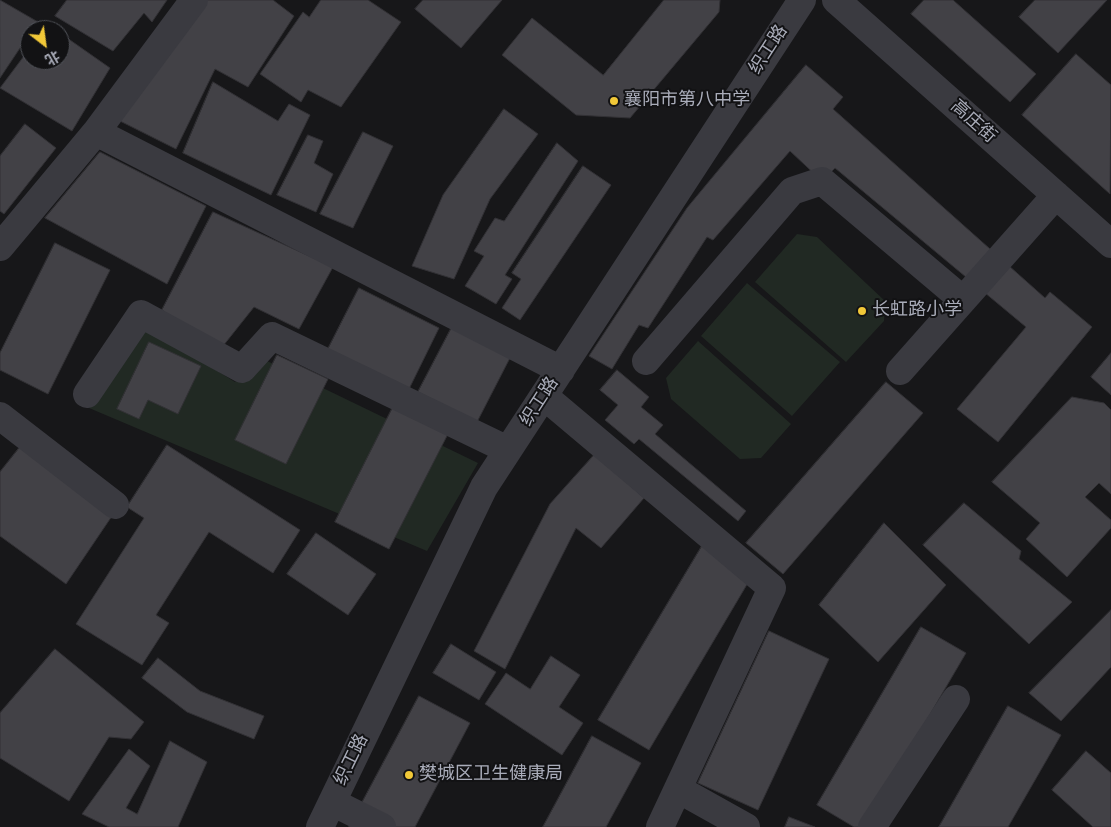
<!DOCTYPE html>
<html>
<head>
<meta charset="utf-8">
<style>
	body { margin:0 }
	#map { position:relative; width:1111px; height:827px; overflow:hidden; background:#171719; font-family:"Nunito Sans","Noto Sans SC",sans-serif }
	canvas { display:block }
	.north { position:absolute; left:20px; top:20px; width:50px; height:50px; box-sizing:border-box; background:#121214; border:1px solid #4e5056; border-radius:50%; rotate:150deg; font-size:14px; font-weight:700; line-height:20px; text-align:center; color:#a9acb9 }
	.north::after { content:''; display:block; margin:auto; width:18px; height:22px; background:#f1c838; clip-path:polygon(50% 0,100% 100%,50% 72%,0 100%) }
</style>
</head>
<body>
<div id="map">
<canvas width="1111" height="827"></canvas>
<div class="north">北</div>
</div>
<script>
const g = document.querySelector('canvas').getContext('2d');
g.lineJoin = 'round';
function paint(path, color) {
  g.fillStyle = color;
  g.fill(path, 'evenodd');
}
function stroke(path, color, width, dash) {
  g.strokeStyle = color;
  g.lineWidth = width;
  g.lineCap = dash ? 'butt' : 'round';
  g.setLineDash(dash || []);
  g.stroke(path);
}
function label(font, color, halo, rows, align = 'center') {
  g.font = font + ' "Nunito Sans","Noto Sans SC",sans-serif';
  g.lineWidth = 4;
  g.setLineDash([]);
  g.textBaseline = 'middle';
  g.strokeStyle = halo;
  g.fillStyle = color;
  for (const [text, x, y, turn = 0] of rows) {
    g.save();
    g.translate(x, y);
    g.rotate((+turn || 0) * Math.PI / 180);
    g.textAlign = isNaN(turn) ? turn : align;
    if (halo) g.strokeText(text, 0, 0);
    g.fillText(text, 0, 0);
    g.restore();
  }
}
paint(new Path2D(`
	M 797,234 L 817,237 L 885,301 L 884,321 L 846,362 L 755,282 Z
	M 747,283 L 840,362 L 792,416 L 701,336 Z
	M 147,327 L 235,382 L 265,360 L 478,463 L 427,551 L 89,408 Z
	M 698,341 L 791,424 L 761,458 L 740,459 L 671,399 L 666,378 Z`), '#212923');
const building = new Path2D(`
	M 0,0 L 38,22 L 32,30 L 30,30 L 30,33 L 0,78 Z
	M 67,0 L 167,0 L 152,22 L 144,13 L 113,51 L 55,16 Z
	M 203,0 L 273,0 L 294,16 L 248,87 L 215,69 L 176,149 L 120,121 Z
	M 321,0 L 368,0 L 401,22 L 341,107 L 308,90 L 301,102 L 260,74 L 303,12 L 309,17 Z
	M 423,0 L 502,0 L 461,48 L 415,9 Z
	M 664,0 L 720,0 L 719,12 L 630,118 L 576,115 L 502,55 L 532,18 L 603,75 Z
	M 924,0 L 953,0 L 1036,74 L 1010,102 L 911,14 Z
	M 1035,0 L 1107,0 L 1058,53 L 1019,17 Z
	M 60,33 L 110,68 L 72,131 L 0,88 L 30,48 L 30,60 L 60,60 Z
	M 1076,54 L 1111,85 L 1110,194 L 1022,115 Z
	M 806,65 L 843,97 L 833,109 L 1045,298 L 1050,292 L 1092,327 L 998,442 L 957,409 L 1026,327 L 835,168 L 822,181 L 790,151 L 713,240 L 707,237 L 648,328 L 639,325 L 612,369 L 589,356 L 687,208 Z
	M 213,82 L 278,121 L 289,104 L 310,115 L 271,195 L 183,153 Z
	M 504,109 L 538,134 L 490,199 L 454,279 L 412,266 L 443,195 Z
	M 25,124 L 56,148 L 4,214 L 0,211 L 0,156 Z
	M 363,132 L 393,146 L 353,228 L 320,214 Z
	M 308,135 L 323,141 L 314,163 L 333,174 L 316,212 L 277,195 Z
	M 557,143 L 578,161 L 505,275 L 512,279 L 496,304 L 465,286 L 484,256 L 474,251 L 495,218 L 504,221 Z
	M 100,152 L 206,206 L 167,284 L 45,218 Z
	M 583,166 L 611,185 L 520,320 L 502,308 L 521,279 L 512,273 Z
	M 213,212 L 333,267 L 299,329 L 254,307 L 219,351 L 162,310 Z
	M 55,243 L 110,270 L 48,394 L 0,370 L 0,353 Z
	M 359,288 L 439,328 L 409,389 L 328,349 Z
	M 453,325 L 512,354 L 477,422 L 418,392 Z
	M 149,342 L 201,366 L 178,414 L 148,400 L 139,419 L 117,409 Z
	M 1111,353 L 1111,395 L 1091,377 Z
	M 277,355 L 328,379 L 286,464 L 235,440 Z
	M 617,370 L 649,397 L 641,407 L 663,425 L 655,434 L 746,511 L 738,521 L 639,439 L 634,444 L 605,420 L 618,405 L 600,390 Z
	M 886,382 L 923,413 L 783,574 L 746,543 Z
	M 1072,397 L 1104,403 L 1111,410 L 1111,494 L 1099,483 L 1085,497 L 1111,520 L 1111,528 L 1067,577 L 1026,539 L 1040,523 L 992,482 Z
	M 395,403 L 450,430 L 389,549 L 335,522 Z
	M 167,445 L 300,530 L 273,573 L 209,532 L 156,615 L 169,623 L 142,665 L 76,624 L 144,518 L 127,507 Z
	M 20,447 L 112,516 L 66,584 L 0,536 L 0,472 Z
	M 595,454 L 644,498 L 601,548 L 576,528 L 505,669 L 474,651 L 550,504 Z
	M 964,503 L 1021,551 L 1019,559 L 1072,602 L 1029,644 L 923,545 Z
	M 884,523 L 946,585 L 878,662 L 819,605 Z
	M 316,533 L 376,574 L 348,615 L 287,574 Z
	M 702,546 L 752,576 L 649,750 L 598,720 Z
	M 1111,610 L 1111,667 L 1061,721 L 1029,693 Z
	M 921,627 L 966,653 L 864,827 L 854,827 L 817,805 Z
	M 769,631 L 829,659 L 758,810 L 698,783 Z
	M 451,644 L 496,672 L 479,700 L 433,673 Z
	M 55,649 L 144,722 L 131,739 L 109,737 L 69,801 L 0,758 L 0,713 Z
	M 551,656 L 580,675 L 559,707 L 583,723 L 562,755 L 485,704 L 506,673 L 530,689 Z
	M 158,658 L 200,691 L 264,716 L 254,739 L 187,712 L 142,678 Z
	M 419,696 L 470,723 L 415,827 L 349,827 Z
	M 1008,706 L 1061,735 L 1008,827 L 939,827 Z
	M 592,736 L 641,763 L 606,827 L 543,827 Z
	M 170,741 L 207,762 L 178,827 L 109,827 L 82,814 L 129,749 L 150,766 L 126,808 L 137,814 Z
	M 1086,751 L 1111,773 L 1111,827 L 1093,827 L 1052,790 Z
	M 789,817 L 815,827 L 785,827 Z`);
paint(building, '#424146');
stroke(building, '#323135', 1);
stroke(new Path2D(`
	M 836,0 L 1111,244
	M 96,132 L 194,0
	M 0,247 L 96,132 L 561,370
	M 646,361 L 792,191 L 822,181 L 963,300
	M 900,371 L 1056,195
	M 87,394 L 141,314 L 242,369 L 272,336 L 508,450
	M 544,396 L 772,588 L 660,827
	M 0,416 L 115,505
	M 678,789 L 746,827
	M 332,802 L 382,827
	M 320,827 L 484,487 L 802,0
	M 872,827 L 956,699`), '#3a3a40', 28);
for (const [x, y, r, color] of [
	[614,101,5,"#f1c838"],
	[862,311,5,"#f1c838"],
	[409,775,5,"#f1c838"]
]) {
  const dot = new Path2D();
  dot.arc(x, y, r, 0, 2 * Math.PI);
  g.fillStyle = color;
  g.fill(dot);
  stroke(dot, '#121214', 2);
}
label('18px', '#a9acb9', '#121214', [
	["织工路",769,50,-57],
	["高庄街",973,122,42],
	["织工路",540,402,-57],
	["织工路",352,760,-64]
]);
label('18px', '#a9acb9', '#121214', [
	["襄阳市第八中学",624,101],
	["长虹路小学",872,311],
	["樊城区卫生健康局",419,775]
], 'left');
</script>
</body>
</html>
